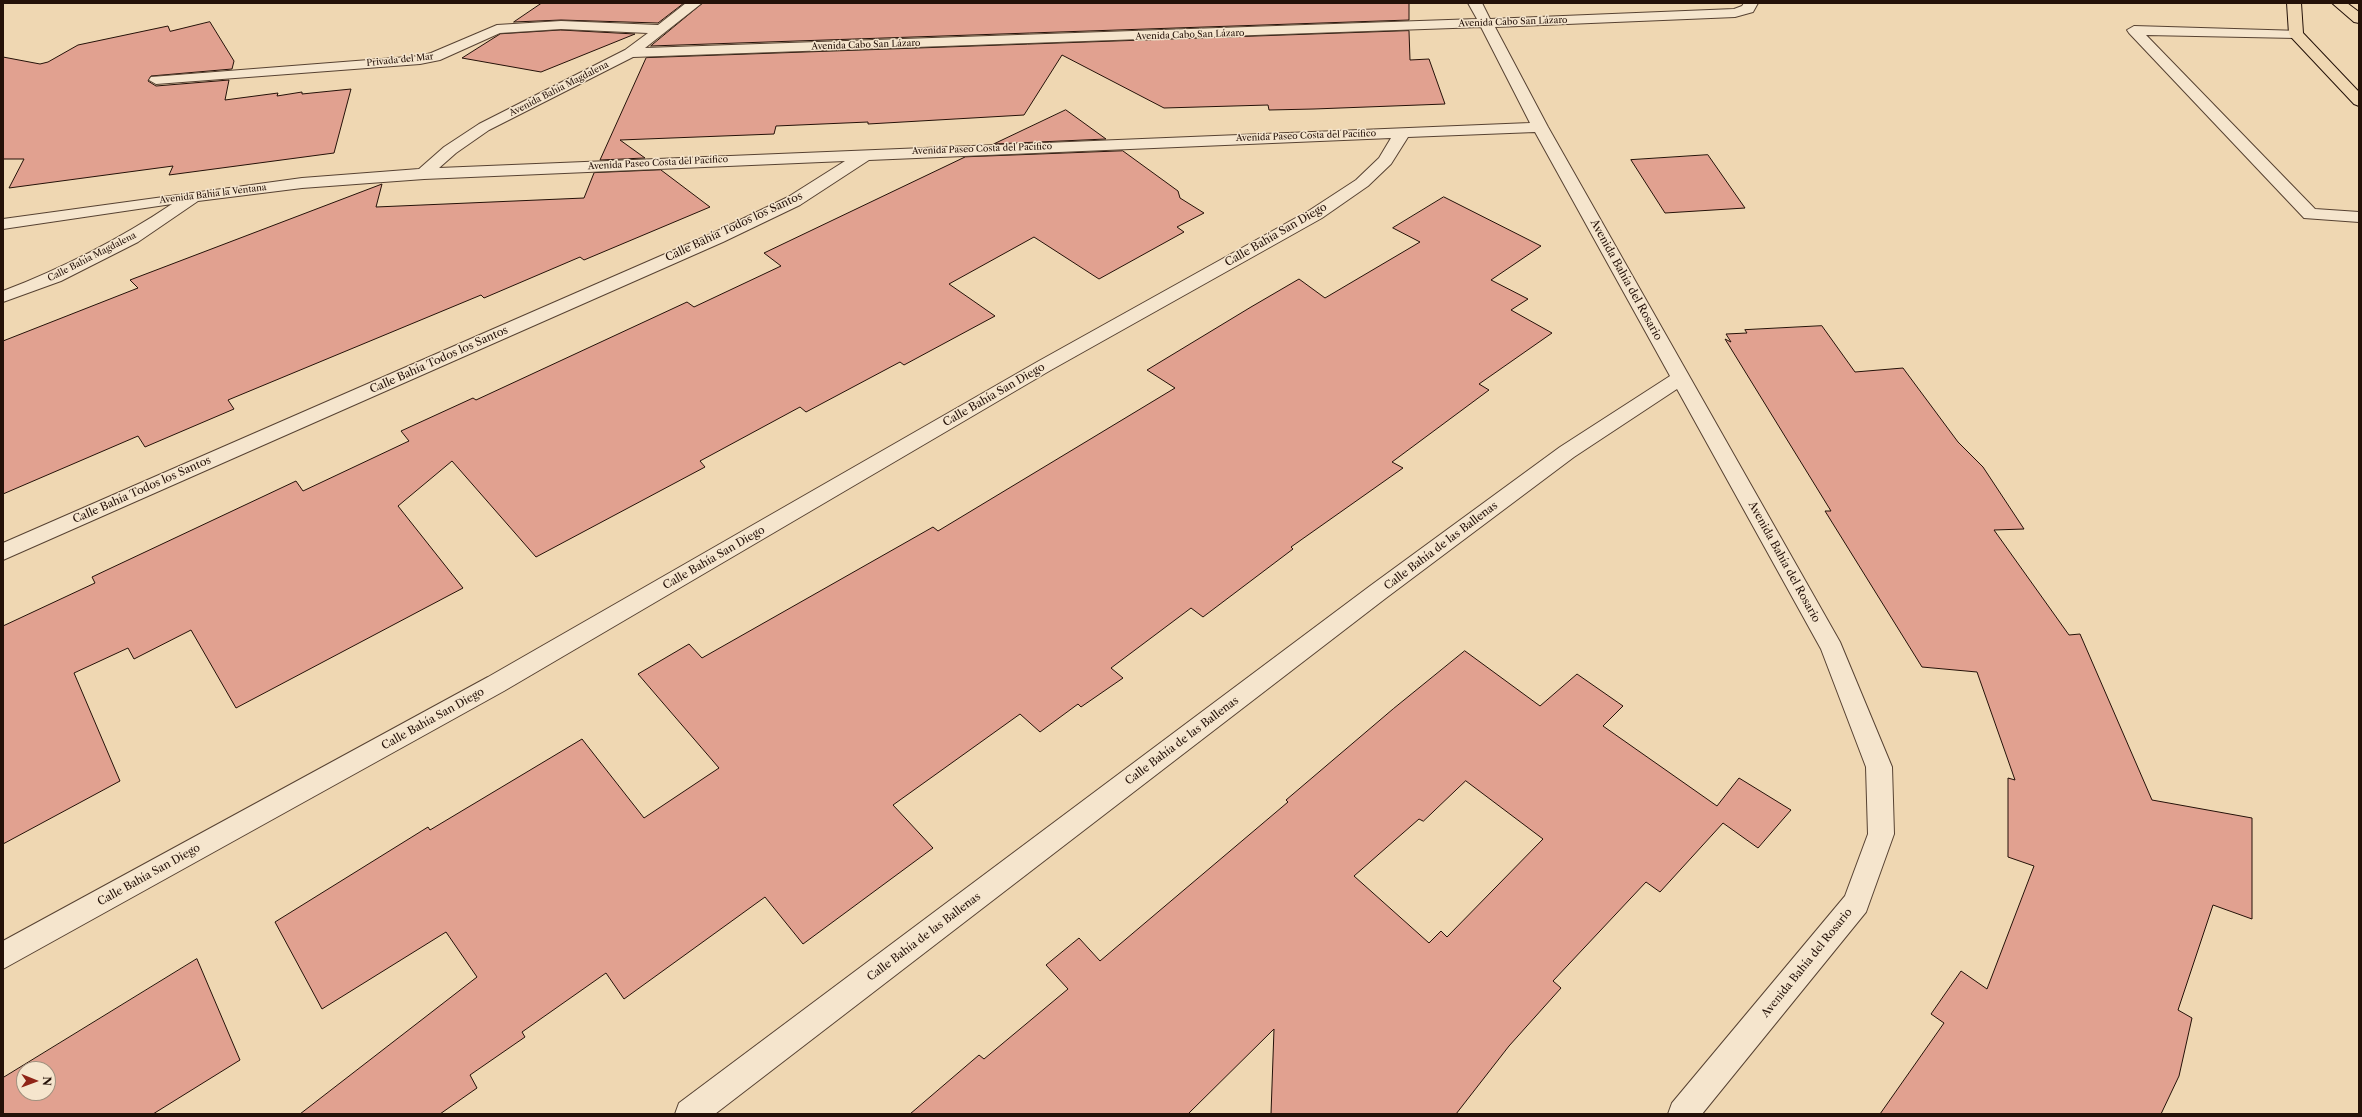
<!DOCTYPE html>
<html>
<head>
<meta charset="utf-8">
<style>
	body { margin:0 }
	#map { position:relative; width:2362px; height:1117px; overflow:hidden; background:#efd7b2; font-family:"Libre Caslon Text",serif }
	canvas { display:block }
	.frame { position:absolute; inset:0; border:4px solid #241108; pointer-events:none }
	.north { position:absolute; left:16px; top:1061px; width:40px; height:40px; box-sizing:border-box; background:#f5e5cd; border:1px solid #a1907e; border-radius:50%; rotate:91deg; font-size:11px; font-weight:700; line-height:16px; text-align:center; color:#241108 }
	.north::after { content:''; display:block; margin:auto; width:14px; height:18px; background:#8f2418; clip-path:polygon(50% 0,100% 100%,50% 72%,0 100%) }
</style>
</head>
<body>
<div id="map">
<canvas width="2362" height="1117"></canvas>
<div class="frame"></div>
<div class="north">N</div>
</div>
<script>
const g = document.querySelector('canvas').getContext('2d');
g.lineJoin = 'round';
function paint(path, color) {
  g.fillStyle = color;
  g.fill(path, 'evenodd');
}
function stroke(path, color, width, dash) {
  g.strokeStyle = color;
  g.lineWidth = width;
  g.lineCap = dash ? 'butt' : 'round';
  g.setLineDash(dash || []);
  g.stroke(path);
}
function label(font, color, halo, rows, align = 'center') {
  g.font = font + ' "Libre Caslon Text",serif';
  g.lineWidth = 3;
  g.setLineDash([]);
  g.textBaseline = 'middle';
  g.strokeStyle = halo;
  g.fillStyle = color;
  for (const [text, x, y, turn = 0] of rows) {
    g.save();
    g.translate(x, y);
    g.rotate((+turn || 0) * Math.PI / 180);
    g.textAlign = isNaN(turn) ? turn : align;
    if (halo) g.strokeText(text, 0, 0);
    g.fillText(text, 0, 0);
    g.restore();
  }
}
const building = new Path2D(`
	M 542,3 L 684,3 L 658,23 L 561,20 L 514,22 Z
	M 703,3 L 1409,3 L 1409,20 L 651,46 Z
	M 210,22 L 234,61 L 232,69 L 151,76 L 148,81 L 156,86 L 229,80 L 225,100 L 278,93 L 277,96 L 302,92 L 302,94 L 351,89 L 334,153 L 169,175 L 173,166 L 9,188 L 24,159 L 3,159 L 3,57 L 40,64 L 48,62 L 78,45 L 168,26 L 170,31 Z
	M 561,30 L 635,34 L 541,72 L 462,58 L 500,34 Z
	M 1409,31 L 1410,60 L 1429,59 L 1445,104 L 1314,109 L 1269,110 L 1268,105 L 1164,108 L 1062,55 L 1024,115 L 868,124 L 868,122 L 776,126 L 774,134 L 620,140 L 645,158 L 600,160 L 646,58 Z
	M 1066,110 L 1106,139 L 994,144 Z
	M 1123,151 L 1178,191 L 1180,198 L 1204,213 L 1177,227 L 1184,232 L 1099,279 L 1034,237 L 949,284 L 995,316 L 904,365 L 900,362 L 806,412 L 800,407 L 700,461 L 705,467 L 536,557 L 452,461 L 398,506 L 463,588 L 236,708 L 191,630 L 134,659 L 128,648 L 74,673 L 120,781 L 3,844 L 3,626 L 95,583 L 92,577 L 296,481 L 303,491 L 409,441 L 401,431 L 473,398 L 476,400 L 687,302 L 694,307 L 781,266 L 764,253 L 965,157 Z
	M 1708,155 L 1745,208 L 1665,213 L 1631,160 Z
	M 661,170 L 710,207 L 584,260 L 580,257 L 484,298 L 481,295 L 228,400 L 234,409 L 145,447 L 138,436 L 3,494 L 3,341 L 138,288 L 130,280 L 382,184 L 376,207 L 584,198 L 594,173 Z
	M 1444,197 L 1541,246 L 1491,280 L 1528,299 L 1511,310 L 1552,333 L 1479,384 L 1489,390 L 1392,462 L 1403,468 L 1291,547 L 1293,549 L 1203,617 L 1191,608 L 1111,668 L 1123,678 L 1081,707 L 1078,704 L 1040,732 L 1020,714 L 893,805 L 933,848 L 803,944 L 765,897 L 624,999 L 606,973 L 522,1032 L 525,1037 L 470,1075 L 477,1088 L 440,1114 L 300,1114 L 477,977 L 446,932 L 322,1009 L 275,922 L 428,827 L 430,830 L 582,739 L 644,818 L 719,768 L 638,674 L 689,644 L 702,658 L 933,527 L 938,531 L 1175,388 L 1147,370 L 1251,307 L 1299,279 L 1325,298 L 1420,242 L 1393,228 Z
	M 1822,326 L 1855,372 L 1903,368 L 1958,442 L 1983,467 L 2024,529 L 1994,530 L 2069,635 L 2080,634 L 2152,800 L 2252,818 L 2252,919 L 2213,905 L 2178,1010 L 2192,1018 L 2179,1076 L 2161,1114 L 1880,1114 L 1944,1023 L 1931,1014 L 1961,971 L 1987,989 L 2034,866 L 2008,857 L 2008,778 L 2015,780 L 1977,672 L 1922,667 L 1825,511 L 1831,511 L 1725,339 L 1731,342 L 1726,334 L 1747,333 L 1745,330 Z
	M 1465,651 L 1540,706 L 1577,674 L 1623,706 L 1603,726 L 1717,806 L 1739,778 L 1791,810 L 1758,848 L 1723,823 L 1660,892 L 1646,882 L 1553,981 L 1561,988 L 1509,1046 L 1456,1114 L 1271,1114 L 1274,1029 L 1188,1114 L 910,1114 L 979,1055 L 984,1059 L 1068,989 L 1046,965 L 1079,938 L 1100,961 L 1288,802 L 1286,800 L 1393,709 ZM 1466,781 L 1543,839 L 1447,937 L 1441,931 L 1429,943 L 1354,876 L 1419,819 L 1423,821 Z
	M 197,959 L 240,1060 L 153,1114 L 3,1114 L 3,1078 ZM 24,1069 L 48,1069 L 48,1093 L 24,1093 Z`);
paint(building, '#e1a190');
stroke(building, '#241108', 1);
const minor = new Path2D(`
	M 686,3 L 702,3 L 645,48 L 1477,19 L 1468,3 L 1482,3 L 1490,19 L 1734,9 L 1742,6 L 1744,3 L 1758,3 L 1753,12 L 1735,17 L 1495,27 L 1548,127 L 1840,642 L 1892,767 L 1894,834 L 1866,912 L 1702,1114 L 1668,1114 L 1672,1103 L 1845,896 L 1868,834 L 1866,767 L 1821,649 L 1677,389 L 1574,457 L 1386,598 L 715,1114 L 675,1114 L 679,1103 L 1370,586 L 1560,447 L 1670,376 L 1535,132 L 1408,137 L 1391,164 L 1368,186 L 1322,218 L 1051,370 L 504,691 L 3,969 L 3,941 L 488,677 L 1037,362 L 1310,210 L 1356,180 L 1379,158 L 1391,138 L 869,160 L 800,205 L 723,242 L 3,560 L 3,543 L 711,234 L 788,197 L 845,161 L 424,179 L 302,188 L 198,201 L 138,242 L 61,281 L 3,302 L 3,291 C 63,268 118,240 172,204 L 3,229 L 3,219 L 302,178 L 419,169 L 444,147 L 479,124 L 625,50 L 648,33 L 561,29 L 500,33 L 440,60 L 420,64 L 156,84 L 149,80 L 151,77 L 420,56 L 431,53 L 497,25 L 561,21 L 658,25 ZM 1481,27 L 1530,123 L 439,168 L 456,153 L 489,130 L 633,57 Z
	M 2134,26 L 2301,31 L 2303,34 L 2296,38 L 2146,35 L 2315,209 L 2359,212 L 2359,222 L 2304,218 L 2129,33 L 2127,30 Z`);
const highway = new Path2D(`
	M 2287,3 L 2301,3 L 2303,33 L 2359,92 L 2359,106 L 2354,104 L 2291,37 L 2289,34 Z
	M 2332,3 L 2347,3 L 2359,12 L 2359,23 L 2354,22 Z`);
stroke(minor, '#574232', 2);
stroke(highway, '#241108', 2);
paint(minor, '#f5e5cd');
paint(highway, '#efd7b2');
label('9px', '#241108', '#f5e5cd', [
	["Avenida Cabo San Lázaro",1513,22,-2],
	["Avenida Cabo San Lázaro",1190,35,-2],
	["Avenida Cabo San Lázaro",866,45,-2],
	["Privada del Mar",400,60,-6],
	["Avenida Bahía Magdalena",559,89,-27],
	["Avenida Paseo Costa del Pacífico",1306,136,-2],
	["Avenida Paseo Costa del Pacífico",982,149,-2],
	["Avenida Paseo Costa del Pacífico",658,163,-3],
	["Avenida Bahía la Ventana",213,194,-7],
	["Calle Bahía Magdalena",92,257,-27]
]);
label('11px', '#241108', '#f5e5cd', [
	["Calle Bahía Todos los Santos",734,227,-25],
	["Calle Bahía San Diego",1276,235,-30],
	["Avenida Bahía del Rosario",1626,280,61],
	["Calle Bahía Todos los Santos",439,360,-24],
	["Calle Bahía San Diego",994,395,-30],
	["Calle Bahía Todos los Santos",142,490,-24],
	["Calle Bahía de las Ballenas",1441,546,-37],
	["Calle Bahía San Diego",714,558,-30],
	["Avenida Bahía del Rosario",1784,562,61],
	["Calle Bahía San Diego",433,719,-29],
	["Calle Bahía de las Ballenas",1182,741,-37],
	["Calle Bahía San Diego",149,875,-29],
	["Calle Bahía de las Ballenas",924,937,-37],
	["Avenida Bahía del Rosario",1807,963,-51]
]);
</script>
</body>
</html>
